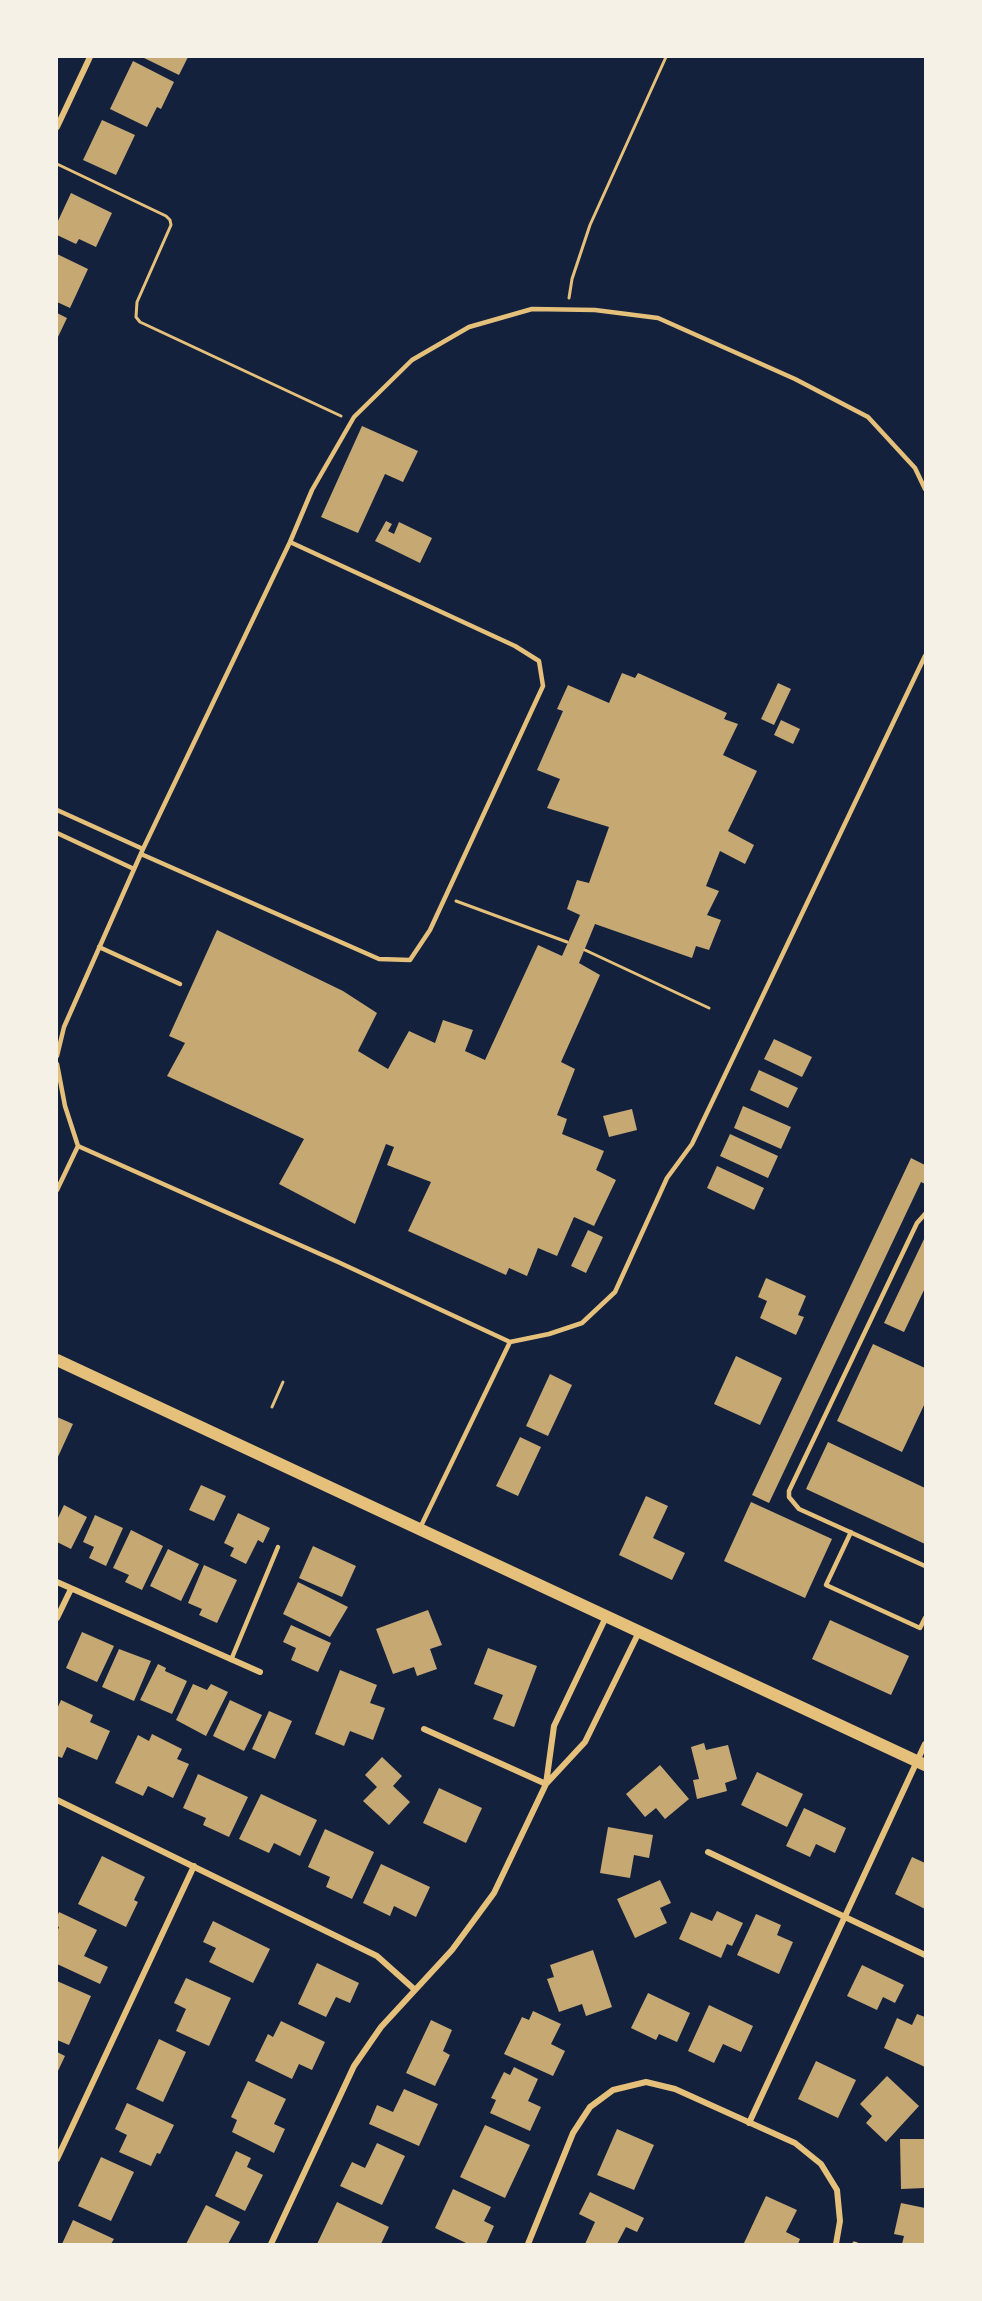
<!DOCTYPE html>
<html>
<head>
<meta charset="utf-8">
<style>
	body { margin:0 }
	#map { position:relative; width:982px; height:2301px; overflow:hidden; background:#14213d; font-family:Karla,sans-serif }
	canvas { display:block }
	.frame { position:absolute; inset:0; border:58px solid #f6f1e7; pointer-events:none }
</style>
</head>
<body>
<div id="map">
<canvas width="982" height="2301"></canvas>
<div class="frame"></div>
</div>
<script>
const g = document.querySelector('canvas').getContext('2d');
g.lineJoin = 'round';
function paint(path, color) {
  g.fillStyle = color;
  g.fill(path, 'evenodd');
}
function stroke(path, color, width, dash) {
  g.strokeStyle = color;
  g.lineWidth = width;
  g.lineCap = dash ? 'butt' : 'round';
  g.setLineDash(dash || []);
  g.stroke(path);
}
paint(new Path2D(`
	M 142,57 L 188,57 L 179,75 Z
	M 133,61 L 174,82 L 161,109 L 157,107 L 147,127 L 110,109 Z
	M 102,120 L 135,135 L 116,175 L 83,160 Z
	M 71,193 L 112,213 L 96,247 L 79,239 L 76,244 L 57,235 L 57,223 Z
	M 57,254 L 88,269 L 70,308 L 57,302 Z
	M 57,313 L 67,318 L 57,339 Z
	M 362,426 L 418,451 L 403,482 L 385,474 L 358,533 L 321,517 Z
	M 386,521 L 392,524 L 388,531 L 394,534 L 399,522 L 432,538 L 420,563 L 375,541 Z
	M 622,673 L 635,678 L 638,673 L 727,713 L 724,719 L 738,724 L 723,755 L 757,771 L 728,831 L 754,845 L 745,864 L 720,851 L 706,886 L 719,891 L 707,915 L 721,920 L 709,950 L 696,946 L 692,958 L 595,924 L 579,963 L 600,975 L 561,1062 L 575,1069 L 557,1115 L 567,1119 L 562,1134 L 604,1151 L 596,1170 L 616,1180 L 594,1226 L 574,1217 L 557,1256 L 538,1248 L 527,1276 L 509,1268 L 506,1275 L 408,1231 L 431,1182 L 387,1165 L 394,1147 L 386,1144 L 355,1224 L 279,1184 L 304,1139 L 167,1076 L 185,1043 L 169,1036 L 217,930 L 343,991 L 377,1013 L 358,1051 L 388,1069 L 409,1031 L 435,1043 L 443,1020 L 473,1030 L 465,1051 L 485,1060 L 538,945 L 562,956 L 580,915 L 567,909 L 577,880 L 589,883 L 609,827 L 547,808 L 560,779 L 537,770 L 563,711 L 557,709 L 568,685 L 609,703 Z
	M 778,683 L 791,689 L 774,725 L 761,719 Z
	M 781,720 L 800,729 L 793,744 L 774,735 Z
	M 774,1039 L 812,1057 L 802,1077 L 764,1059 Z
	M 759,1070 L 798,1088 L 788,1108 L 750,1090 Z
	M 743,1106 L 791,1127 L 781,1149 L 734,1128 Z
	M 632,1109 L 637,1130 L 609,1137 L 603,1116 Z
	M 730,1134 L 778,1156 L 768,1178 L 720,1156 Z
	M 911,1158 L 925,1165 L 925,1184 L 921,1182 L 769,1503 L 752,1495 Z
	M 717,1166 L 764,1188 L 754,1210 L 707,1188 Z
	M 588,1230 L 603,1237 L 586,1273 L 571,1266 Z
	M 925,1237 L 925,1288 L 904,1332 L 884,1323 Z
	M 766,1278 L 806,1296 L 798,1315 L 804,1317 L 796,1335 L 760,1318 L 767,1301 L 758,1297 Z
	M 873,1344 L 925,1368 L 925,1403 L 902,1452 L 837,1421 Z
	M 736,1356 L 782,1378 L 760,1425 L 714,1404 Z
	M 550,1374 L 572,1385 L 548,1436 L 526,1426 Z
	M 57,1417 L 73,1424 L 57,1459 Z
	M 520,1437 L 541,1447 L 518,1496 L 496,1486 Z
	M 828,1442 L 925,1488 L 925,1544 L 806,1489 Z
	M 201,1485 L 226,1496 L 214,1521 L 189,1510 Z
	M 646,1496 L 668,1506 L 653,1538 L 685,1553 L 672,1580 L 619,1555 Z
	M 751,1502 L 832,1539 L 805,1598 L 724,1561 Z
	M 64,1505 L 87,1517 L 71,1549 L 57,1542 L 57,1520 Z
	M 238,1513 L 270,1528 L 263,1543 L 258,1540 L 246,1564 L 230,1556 L 234,1548 L 224,1543 Z
	M 95,1515 L 123,1528 L 106,1566 L 89,1558 L 94,1547 L 83,1542 Z
	M 131,1530 L 163,1546 L 142,1590 L 125,1582 L 129,1575 L 113,1568 Z
	M 313,1546 L 356,1566 L 342,1597 L 299,1578 Z
	M 168,1549 L 199,1564 L 181,1601 L 150,1586 Z
	M 204,1565 L 237,1580 L 217,1623 L 199,1615 L 202,1609 L 188,1603 Z
	M 298,1582 L 348,1607 L 330,1637 L 283,1614 Z
	M 428,1610 L 442,1645 L 430,1649 L 437,1669 L 417,1676 L 414,1667 L 393,1674 L 376,1629 Z
	M 830,1620 L 909,1656 L 891,1695 L 812,1659 Z
	M 291,1625 L 331,1643 L 318,1672 L 291,1660 L 296,1648 L 283,1642 Z
	M 82,1632 L 114,1646 L 97,1682 L 66,1668 Z
	M 488,1648 L 537,1666 L 514,1727 L 493,1719 L 503,1695 L 474,1684 Z
	M 119,1649 L 151,1661 L 134,1701 L 102,1687 Z
	M 158,1664 L 166,1668 L 165,1671 L 187,1681 L 172,1714 L 140,1700 Z
	M 340,1670 L 377,1685 L 370,1703 L 385,1708 L 373,1740 L 350,1731 L 344,1746 L 315,1734 Z
	M 193,1684 L 207,1690 L 211,1684 L 228,1692 L 206,1736 L 176,1720 Z
	M 61,1700 L 93,1715 L 90,1722 L 110,1731 L 97,1760 L 67,1747 L 62,1758 L 57,1756 L 57,1709 Z
	M 230,1700 L 262,1715 L 244,1751 L 213,1736 Z
	M 269,1711 L 292,1721 L 275,1759 L 252,1749 Z
	M 152,1734 L 182,1749 L 177,1759 L 189,1764 L 173,1798 L 148,1786 L 143,1796 L 115,1783 L 138,1735 L 149,1741 Z
	M 704,1743 L 706,1750 L 728,1745 L 737,1779 L 725,1783 L 727,1791 L 697,1799 L 693,1780 L 699,1779 L 691,1747 Z
	M 382,1757 L 402,1776 L 393,1786 L 410,1802 L 389,1825 L 363,1801 L 377,1787 L 365,1775 Z
	M 660,1765 L 689,1799 L 665,1819 L 656,1808 L 645,1817 L 626,1794 Z
	M 757,1772 L 803,1794 L 787,1827 L 741,1805 Z
	M 198,1774 L 248,1797 L 229,1837 L 203,1825 L 206,1818 L 183,1808 Z
	M 439,1788 L 482,1808 L 466,1843 L 423,1823 Z
	M 261,1794 L 317,1820 L 300,1856 L 274,1843 L 269,1853 L 239,1839 Z
	M 804,1808 L 846,1828 L 835,1853 L 816,1844 L 810,1857 L 786,1846 Z
	M 608,1827 L 653,1835 L 649,1858 L 634,1855 L 630,1878 L 600,1873 Z
	M 325,1829 L 374,1852 L 352,1899 L 326,1887 L 330,1877 L 308,1867 Z
	M 102,1856 L 145,1877 L 134,1900 L 138,1902 L 126,1927 L 78,1904 Z
	M 912,1857 L 925,1863 L 925,1909 L 895,1894 Z
	M 381,1864 L 430,1887 L 416,1917 L 394,1906 L 390,1916 L 363,1903 Z
	M 660,1880 L 671,1903 L 660,1908 L 667,1923 L 635,1938 L 617,1899 Z
	M 717,1911 L 743,1923 L 732,1946 L 727,1944 L 721,1958 L 679,1939 L 691,1912 L 712,1921 Z
	M 59,1912 L 97,1930 L 84,1956 L 108,1967 L 100,1984 L 57,1964 L 57,1932 L 59,1927 L 57,1926 L 57,1917 Z
	M 756,1914 L 781,1925 L 777,1935 L 793,1942 L 779,1974 L 737,1955 Z
	M 213,1921 L 270,1949 L 253,1983 L 209,1962 L 216,1948 L 203,1942 Z
	M 593,1950 L 612,2007 L 586,2016 L 582,2004 L 559,2012 L 547,1979 L 554,1977 L 550,1965 Z
	M 317,1963 L 359,1983 L 350,2003 L 336,1997 L 326,2017 L 298,2004 Z
	M 862,1965 L 904,1985 L 895,2003 L 883,1997 L 877,2010 L 847,1996 Z
	M 186,1978 L 231,1998 L 209,2046 L 176,2031 L 186,2009 L 174,2003 Z
	M 57,1981 L 91,1996 L 69,2045 L 57,2040 Z
	M 648,1993 L 690,2013 L 677,2042 L 659,2034 L 656,2040 L 631,2028 Z
	M 709,2005 L 753,2026 L 741,2052 L 723,2044 L 714,2063 L 688,2051 Z
	M 533,2011 L 561,2024 L 551,2044 L 565,2051 L 553,2076 L 504,2054 L 522,2017 L 529,2020 Z
	M 917,2014 L 925,2017 L 925,2067 L 884,2048 L 897,2018 L 912,2025 Z
	M 431,2020 L 452,2030 L 443,2051 L 450,2055 L 435,2086 L 406,2073 Z
	M 281,2021 L 325,2042 L 312,2070 L 299,2064 L 292,2079 L 255,2061 L 268,2034 L 273,2037 Z
	M 159,2039 L 186,2052 L 163,2102 L 136,2089 Z
	M 57,2052 L 65,2056 L 57,2073 Z
	M 816,2061 L 856,2080 L 838,2118 L 798,2099 Z
	M 514,2067 L 538,2079 L 528,2101 L 541,2107 L 530,2131 L 490,2113 L 496,2100 L 491,2098 L 504,2072 L 510,2075 Z
	M 887,2076 L 919,2106 L 886,2142 L 866,2123 L 872,2116 L 860,2104 Z
	M 248,2081 L 286,2099 L 274,2124 L 285,2129 L 274,2153 L 232,2132 L 237,2120 L 231,2117 Z
	M 404,2089 L 438,2104 L 419,2146 L 369,2124 L 377,2105 L 393,2112 Z
	M 127,2103 L 174,2125 L 160,2154 L 157,2153 L 151,2166 L 119,2152 L 127,2135 L 115,2129 Z
	M 485,2125 L 530,2145 L 505,2198 L 460,2177 Z
	M 617,2129 L 654,2145 L 634,2190 L 597,2175 Z
	M 900,2139 L 925,2139 L 925,2188 L 901,2189 Z
	M 377,2143 L 405,2156 L 382,2205 L 340,2186 L 352,2162 L 365,2168 Z
	M 236,2151 L 251,2158 L 247,2167 L 263,2175 L 245,2211 L 215,2196 Z
	M 101,2157 L 134,2172 L 111,2221 L 78,2206 Z
	M 453,2189 L 491,2207 L 484,2221 L 494,2226 L 486,2244 L 468,2244 L 435,2228 Z
	M 590,2192 L 644,2218 L 637,2232 L 626,2227 L 617,2244 L 585,2244 L 595,2222 L 579,2214 Z
	M 766,2196 L 797,2210 L 786,2232 L 800,2239 L 798,2244 L 744,2243 Z
	M 337,2202 L 389,2227 L 381,2244 L 317,2244 Z
	M 901,2203 L 925,2208 L 925,2244 L 902,2244 L 904,2236 L 894,2234 Z
	M 206,2205 L 240,2222 L 228,2244 L 186,2244 Z
	M 73,2220 L 114,2239 L 111,2244 L 62,2244 Z`), '#c6a872');
stroke(new Path2D(`
	M 57,164 L 166,216 L 170,220 L 171,225 L 137,302 L 136,317 L 140,322 L 341,416
	M 569,298 L 572,279 L 590,225 L 666,57
	M 456,901 L 567,942
	M 585,950 L 709,1008
	M 272,1407 L 283,1382
	M 854,2243 L 857,2244`), '#e5c07b', 3);
stroke(new Path2D(`
	M 57,810 L 143,849
	M 57,833 L 134,869
	M 141,854 L 379,959 L 410,960 L 430,930 L 543,686 L 539,661 L 515,646 L 290,542
	M 99,947 L 180,984
	M 57,1056 L 64,1027 L 143,849 L 290,542 L 312,490 L 354,417 L 412,360 L 469,327 L 532,309 L 595,310 L 658,318 L 795,379 L 868,417 L 915,468 L 925,489
	M 57,1064 L 65,1106 L 78,1146 L 338,1262 L 510,1342
	M 57,1190 L 78,1146
	M 925,1214 L 917,1223 L 789,1491 L 789,1497 L 799,1509 L 925,1566
	M 420,1528 L 510,1342 L 549,1334 L 582,1323 L 615,1292 L 667,1178 L 692,1144 L 925,656
	M 851,1532 L 826,1585 L 920,1628 L 925,1618
	M 231,1660 L 278,1547`), '#e5c07b', 4.5);
stroke(new Path2D(`
	M 57,127 L 90,57
	M 57,1582 L 260,1672
	M 57,1618 L 71,1589
	M 424,1729 L 546,1784
	M 546,1784 L 585,1742 L 639,1632
	M 57,1800 L 377,1956 L 414,1989
	M 708,1852 L 925,1955
	M 749,2123 L 925,1744
	M 57,2159 L 194,1866
	M 271,2244 L 354,2066 L 381,2027 L 452,1950 L 494,1893 L 546,1784 L 554,1726 L 606,1617
	M 528,2244 L 573,2133 L 590,2107 L 613,2090 L 646,2082 L 675,2089 L 795,2143 L 821,2164 L 837,2190 L 840,2221 L 836,2244`), '#e5c07b', 6);
stroke(new Path2D(`
	M 57,1360 L 925,1765`), '#e5c07b', 12);
</script>
</body>
</html>
